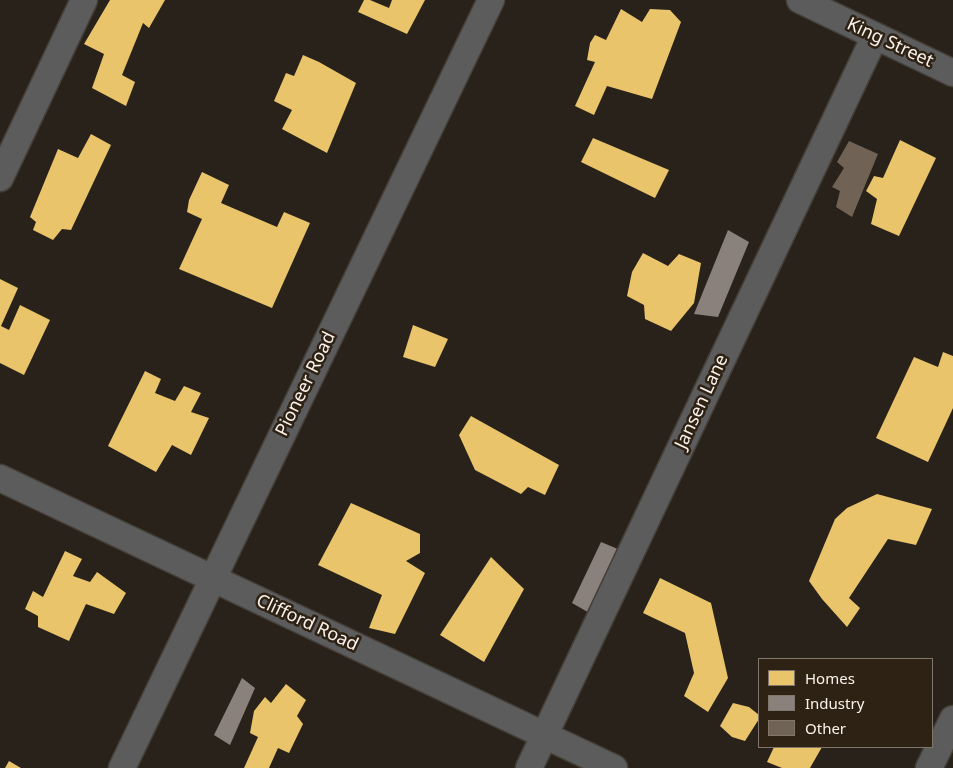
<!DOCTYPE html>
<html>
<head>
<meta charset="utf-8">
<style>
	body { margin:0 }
	#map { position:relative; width:953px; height:768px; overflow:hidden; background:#28221b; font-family:"Noto Sans",sans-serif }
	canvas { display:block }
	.legend { position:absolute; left:758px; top:658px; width:175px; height:90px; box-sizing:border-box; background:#2e2215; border:1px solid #80766b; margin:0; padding:6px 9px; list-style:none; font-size:15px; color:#fbf3eb }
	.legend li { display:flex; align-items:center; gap:10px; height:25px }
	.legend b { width:25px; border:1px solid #80766b }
</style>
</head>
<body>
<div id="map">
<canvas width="953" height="768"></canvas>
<ul class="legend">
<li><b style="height:14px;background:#e9c46a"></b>Homes</li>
<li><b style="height:14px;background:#8a817c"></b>Industry</li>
<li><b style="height:14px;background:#706355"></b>Other</li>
</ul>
</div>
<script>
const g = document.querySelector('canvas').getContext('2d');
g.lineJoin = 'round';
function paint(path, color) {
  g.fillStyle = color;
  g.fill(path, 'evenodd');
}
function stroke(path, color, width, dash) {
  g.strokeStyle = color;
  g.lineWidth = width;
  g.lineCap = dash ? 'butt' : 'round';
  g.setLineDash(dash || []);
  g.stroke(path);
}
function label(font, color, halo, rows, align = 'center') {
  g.font = font + ' "Noto Sans",sans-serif';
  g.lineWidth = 5;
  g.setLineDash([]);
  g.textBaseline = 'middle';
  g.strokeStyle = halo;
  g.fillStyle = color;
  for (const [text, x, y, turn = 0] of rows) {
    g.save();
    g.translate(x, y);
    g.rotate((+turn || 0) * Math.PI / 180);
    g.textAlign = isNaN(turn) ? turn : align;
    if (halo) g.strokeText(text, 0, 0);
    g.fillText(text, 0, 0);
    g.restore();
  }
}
paint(new Path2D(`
	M 110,0 L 165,0 L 149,28 L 143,23 L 122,75 L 135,82 L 126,106 L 92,88 L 104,54 L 84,44 Z
	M 364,0 L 370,0 L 389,8 L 392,0 L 425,0 L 407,34 L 358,12 Z
	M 621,9 L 642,22 L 650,9 L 670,10 L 681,22 L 652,99 L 607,86 L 594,115 L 575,106 L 595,62 L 587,60 L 590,43 L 595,35 L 606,40 Z
	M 303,55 L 319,62 L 356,83 L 327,153 L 282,129 L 292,110 L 274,101 L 286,73 L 294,76 Z
	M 91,134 L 111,145 L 71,230 L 62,229 L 53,240 L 33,230 L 36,222 L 30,217 L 58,149 L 78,158 Z
	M 593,138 L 669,170 L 655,198 L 581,162 Z
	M 900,140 L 936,158 L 899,236 L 871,224 L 877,199 L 866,191 L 874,176 L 883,178 Z
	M 202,172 L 229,185 L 221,203 L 277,227 L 284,212 L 310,223 L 272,308 L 179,269 L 202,219 L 187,212 L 189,200 Z
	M 643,253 L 668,266 L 679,254 L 701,263 L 694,303 L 671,331 L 645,319 L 644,305 L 627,296 L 632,272 Z
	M 0,279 L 18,288 L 1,326 L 9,330 L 20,305 L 50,320 L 24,375 L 0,363 Z
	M 413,325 L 448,339 L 435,367 L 403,357 Z
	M 943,352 L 953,356 L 953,408 L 928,462 L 876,438 L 914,357 L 938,367 Z
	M 145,371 L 161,379 L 155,393 L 175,401 L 184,386 L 201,393 L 191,412 L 209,418 L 191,455 L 172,445 L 156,472 L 108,446 Z
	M 471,416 L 559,465 L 545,495 L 528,487 L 521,494 L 475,470 L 459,435 Z
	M 877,494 L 932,509 L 916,545 L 888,539 L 849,598 L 860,608 L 847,627 L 822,599 L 809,581 L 835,519 L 847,508 Z
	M 351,503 L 420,534 L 420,553 L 406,561 L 425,573 L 395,634 L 369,628 L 382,595 L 318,565 Z
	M 65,551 L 82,559 L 73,576 L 90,582 L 97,572 L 126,593 L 114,614 L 86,604 L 69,641 L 38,627 L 38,616 L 25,609 L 33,591 L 43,597 Z
	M 491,557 L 524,589 L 484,662 L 440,635 Z
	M 660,578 L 711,603 L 728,678 L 708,712 L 684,696 L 694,673 L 685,633 L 643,613 Z
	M 286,684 L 306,700 L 297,716 L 303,724 L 289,753 L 278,748 L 269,768 L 244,768 L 258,737 L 250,733 L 254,711 L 265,697 L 271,703 Z
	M 733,703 L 749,707 L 759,715 L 759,719 L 745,741 L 732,737 L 720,726 Z
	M 774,747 L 822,747 L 810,768 L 782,768 L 767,762 Z
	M 9,761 L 21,768 L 5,768 Z`), '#e9c46a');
paint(new Path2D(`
	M 728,230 L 749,242 L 718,317 L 694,314 Z
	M 601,542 L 630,554 L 593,615 L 572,603 Z
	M 242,678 L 255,688 L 230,745 L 214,735 Z`), '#8a817c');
paint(new Path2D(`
	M 849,141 L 878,154 L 852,217 L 836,207 L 840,191 L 832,187 L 844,168 L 837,162 Z`), '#706355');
const minor = new Path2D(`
	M 800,0 L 953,73
	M 0,178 L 84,0
	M 0,478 L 614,768
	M 122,768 L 491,0
	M 529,768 L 875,36
	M 929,768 L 953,719`);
stroke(minor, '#453f39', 29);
stroke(minor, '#5b5c5b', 26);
label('18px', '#fbf3eb', '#2e2215', [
	["King Street",890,43,25],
	["Pioneer Road",306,384,-64],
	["Jansen Lane",702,402,-65],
	["Clifford Road",307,623,25]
]);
</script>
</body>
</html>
